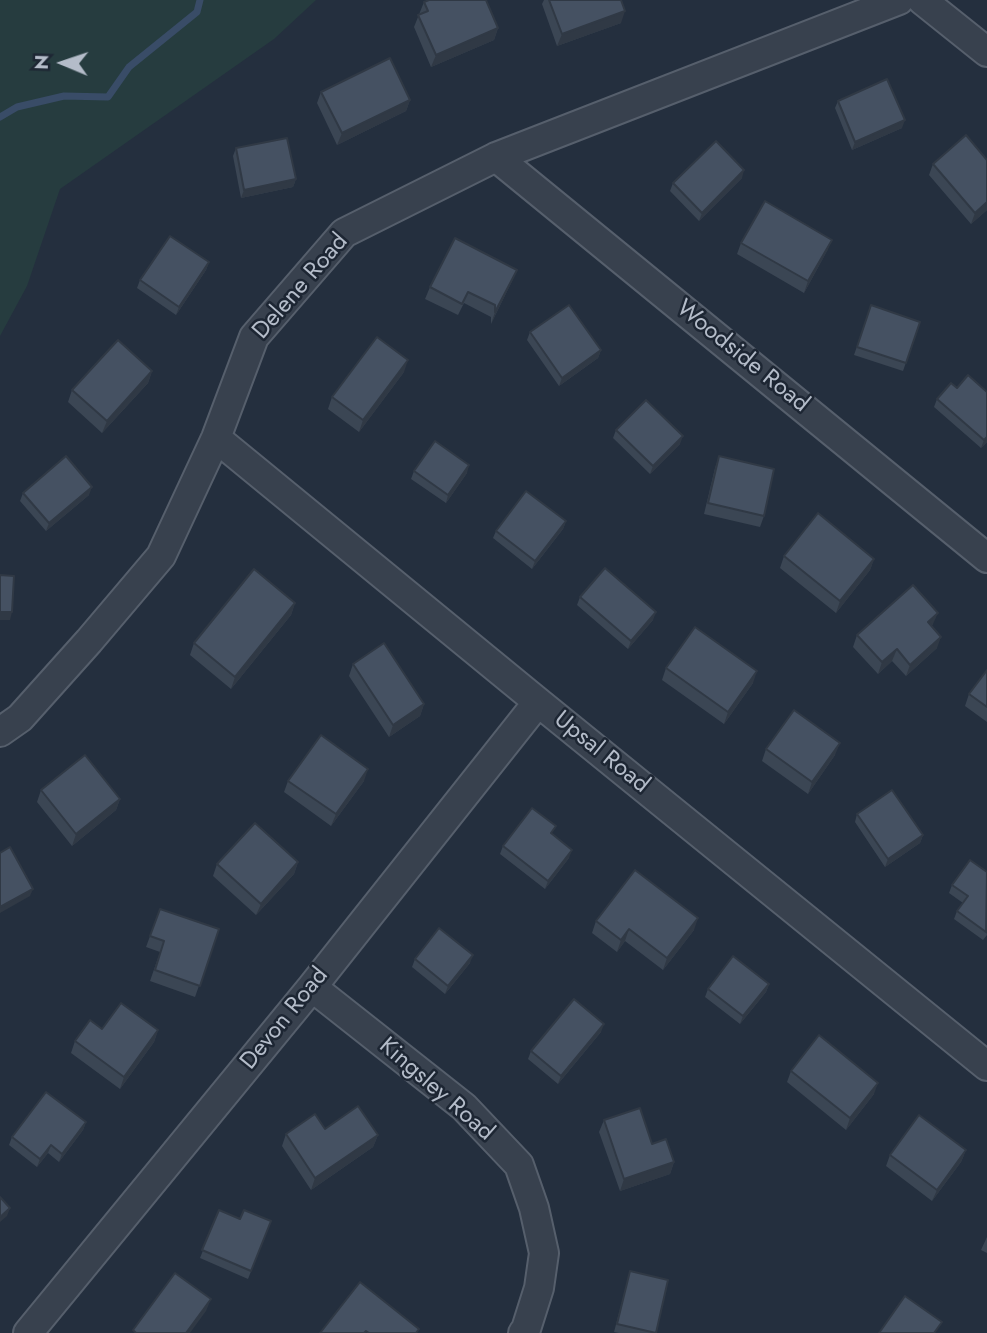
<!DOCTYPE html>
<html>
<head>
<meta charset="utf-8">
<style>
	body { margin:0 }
	#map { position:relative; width:987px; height:1333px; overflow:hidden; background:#242f3e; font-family:Jost,sans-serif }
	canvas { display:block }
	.north { position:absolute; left:28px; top:28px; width:70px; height:70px; -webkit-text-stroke:5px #1d2633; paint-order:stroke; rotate:272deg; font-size:19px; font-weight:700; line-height:28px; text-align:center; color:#b4bcc9 }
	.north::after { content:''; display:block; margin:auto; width:24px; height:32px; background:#b4bcc9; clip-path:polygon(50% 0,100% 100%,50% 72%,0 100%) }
</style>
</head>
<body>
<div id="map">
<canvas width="987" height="1333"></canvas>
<div class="north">N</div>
</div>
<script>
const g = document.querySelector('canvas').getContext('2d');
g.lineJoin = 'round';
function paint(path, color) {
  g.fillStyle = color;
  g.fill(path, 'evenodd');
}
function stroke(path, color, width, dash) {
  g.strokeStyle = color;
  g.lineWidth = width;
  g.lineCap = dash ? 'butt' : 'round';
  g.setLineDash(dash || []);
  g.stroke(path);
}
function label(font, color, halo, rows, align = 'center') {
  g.font = font + ' Jost,sans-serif';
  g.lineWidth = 5;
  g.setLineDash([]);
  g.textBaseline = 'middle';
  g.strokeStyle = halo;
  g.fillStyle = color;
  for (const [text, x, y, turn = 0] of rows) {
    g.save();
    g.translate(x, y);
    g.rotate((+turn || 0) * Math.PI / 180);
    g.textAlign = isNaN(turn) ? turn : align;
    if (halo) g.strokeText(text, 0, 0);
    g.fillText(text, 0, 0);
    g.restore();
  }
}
paint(new Path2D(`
	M 0,0 L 316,0 L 274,39 L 60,189 L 27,286 L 0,336 Z`), '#263c3f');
stroke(new Path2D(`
	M 0,117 L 17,107 L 64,96 L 108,97 L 129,67 L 197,12 L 200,0`), '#394c67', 7);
const minor = new Path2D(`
	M 922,0 L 987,52
	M 496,157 L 987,558
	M 216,438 L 538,702 L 987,1066
	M 0,732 L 20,718 L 89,641 L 161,556 L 216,438 L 254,337 L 344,233 L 496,157 L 899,0
	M 312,987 L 464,1107 L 519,1165 L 534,1208 L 544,1253 L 539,1288 L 526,1329 L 523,1333
	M 28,1333 L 312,987 L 538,702`);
stroke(minor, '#565f6c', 32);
stroke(minor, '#38414e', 28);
paint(new Path2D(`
	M 544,0 L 621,0 L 621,23 L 557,46 L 542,4 Z
	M 424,2 L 498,28 L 494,40 L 431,67 L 414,27 Z
	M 321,92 L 410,100 L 406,111 L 337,145 L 317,103 Z
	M 838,101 L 902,128 L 852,150 L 835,108 Z
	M 236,148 L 296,179 L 293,187 L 241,198 L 233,156 Z
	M 987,160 L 987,210 L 971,224 L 929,175 L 933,164 Z
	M 742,178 L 699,221 L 670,191 L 673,183 Z
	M 832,240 L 827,251 L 804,293 L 737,254 L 741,243 Z
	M 209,262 L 206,270 L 176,315 L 137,288 L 140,280 Z
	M 517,270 L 512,281 L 491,324 L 491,317 L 464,303 L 458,315 L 425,299 L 430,287 Z
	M 871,305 L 920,322 L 903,371 L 854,355 Z
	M 530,332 L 601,350 L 598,358 L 559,386 L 527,340 Z
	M 152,371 L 148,383 L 102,433 L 68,402 L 72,390 Z
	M 404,372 L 359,432 L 328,409 L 332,397 Z
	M 957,388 L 987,392 L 987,442 L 981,448 L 934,407 L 937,399 Z
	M 616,430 L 680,444 L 650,474 L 613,438 Z
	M 719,456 L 764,516 L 760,527 L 704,514 L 715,468 Z
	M 414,471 L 467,473 L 446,503 L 411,479 Z
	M 23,493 L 89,495 L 46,531 L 20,501 Z
	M 566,521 L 563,529 L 532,569 L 493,538 L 496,531 Z
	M 784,556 L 874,559 L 870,570 L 836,613 L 780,568 Z
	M 580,597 L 653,620 L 628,649 L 577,605 Z
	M 295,603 L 291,615 L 231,689 L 190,655 L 194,643 Z
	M 933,624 L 931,626 L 937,648 L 906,676 L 892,661 L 878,674 L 853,647 L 857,635 Z
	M 353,664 L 424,704 L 420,716 L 389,737 L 349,676 Z
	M 666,668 L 753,683 L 724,724 L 662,680 Z
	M 987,670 L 987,722 L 965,706 L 969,694 Z
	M 766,749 L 835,755 L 808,794 L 762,761 Z
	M 288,781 L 364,781 L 331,826 L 284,792 Z
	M 41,790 L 120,799 L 116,810 L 72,846 L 37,802 Z
	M 857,814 L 923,835 L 920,843 L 885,867 L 855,822 Z
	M 553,835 L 569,858 L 545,889 L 500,854 L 503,846 Z
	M 970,860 L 987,935 L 983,940 L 954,919 L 957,911 L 963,903 L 949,893 L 952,885 Z
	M 298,862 L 294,874 L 256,915 L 213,876 L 217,864 Z
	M 160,909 L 219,929 L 195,997 L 150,981 L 160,952 L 146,947 Z
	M 596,921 L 694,930 L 663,970 L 625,941 L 617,952 L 592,933 Z
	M 415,959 L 470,963 L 445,994 L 412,967 Z
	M 769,984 L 766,992 L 740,1024 L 705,997 L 708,989 Z
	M 102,1029 L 158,1030 L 154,1042 L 120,1089 L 71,1053 L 75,1041 Z
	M 601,1032 L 558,1084 L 528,1059 L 531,1051 Z
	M 791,1071 L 874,1094 L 846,1130 L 787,1082 Z
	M 604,1120 L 652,1144 L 674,1162 L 670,1174 L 620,1191 L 599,1132 Z
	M 86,1122 L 83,1130 L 59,1162 L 48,1153 L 37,1167 L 9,1145 L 12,1137 Z
	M 325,1129 L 378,1135 L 373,1147 L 311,1190 L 282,1146 L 286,1134 Z
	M 966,1150 L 961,1162 L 932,1201 L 886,1166 L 890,1155 Z
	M 219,1210 L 240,1219 L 271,1221 L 248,1279 L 200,1258 Z
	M 987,1237 L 987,1253 L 981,1250 Z
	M 630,1271 L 656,1333 L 619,1333 L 614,1332 Z`), '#3b4654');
paint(new Path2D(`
	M 625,11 L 621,23 L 557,46 L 562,34 Z
	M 498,28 L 494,40 L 431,67 L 436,55 Z
	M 410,100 L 406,111 L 337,145 L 342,133 Z
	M 905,120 L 902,128 L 852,150 L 855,142 Z
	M 744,170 L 742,178 L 699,221 L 702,213 Z
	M 296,179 L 293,187 L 241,198 L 244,190 Z
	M 987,202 L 987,210 L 971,224 L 975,213 Z
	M 832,240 L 827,251 L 804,293 L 808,281 Z
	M 209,262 L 206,270 L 176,315 L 179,307 Z
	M 517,270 L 512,281 L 491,324 L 495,312 Z
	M 601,350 L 598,358 L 559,386 L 562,378 Z
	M 408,360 L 404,372 L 359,432 L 363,420 Z
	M 152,371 L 148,383 L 102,433 L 107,421 Z
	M 683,436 L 680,444 L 650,474 L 653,466 Z
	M 987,437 L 987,442 L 981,448 L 984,440 Z
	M 469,465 L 467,473 L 446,503 L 448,495 Z
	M 92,487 L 89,495 L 46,531 L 49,523 Z
	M 566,521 L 563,529 L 532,569 L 535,561 Z
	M 874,559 L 870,570 L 836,613 L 840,601 Z
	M 295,603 L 291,615 L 231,689 L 235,677 Z
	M 0,612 L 12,612 L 10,620 L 0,620 Z
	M 656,612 L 653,620 L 628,649 L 631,641 Z
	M 938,613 L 933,624 L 923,634 L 928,622 Z
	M 941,637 L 937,648 L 906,676 L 910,665 Z
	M 897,649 L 892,661 L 878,674 L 882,662 Z
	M 757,671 L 753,683 L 724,724 L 728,712 Z
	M 424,704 L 420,716 L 389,737 L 393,725 Z
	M 840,743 L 835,755 L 808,794 L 812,782 Z
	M 368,769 L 364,781 L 331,826 L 336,814 Z
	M 120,799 L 116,810 L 72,846 L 76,834 Z
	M 923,835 L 920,843 L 885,867 L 888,859 Z
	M 572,850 L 569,858 L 545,889 L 548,881 Z
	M 298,862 L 294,874 L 256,915 L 261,904 Z
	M 33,889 L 30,896 L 0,913 L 0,907 Z
	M 698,918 L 694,930 L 663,970 L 667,958 Z
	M 629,929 L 625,941 L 617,952 L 621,940 Z
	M 473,955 L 470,963 L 445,994 L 448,986 Z
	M 769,984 L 766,992 L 740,1024 L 743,1016 Z
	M 604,1024 L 601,1032 L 558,1084 L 561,1076 Z
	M 158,1030 L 154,1042 L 120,1089 L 124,1077 Z
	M 878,1083 L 874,1094 L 846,1130 L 850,1118 Z
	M 86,1122 L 83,1130 L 59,1162 L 62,1154 Z
	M 378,1135 L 373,1147 L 311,1190 L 315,1178 Z
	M 51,1145 L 48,1153 L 37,1167 L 40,1159 Z
	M 966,1150 L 961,1162 L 932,1201 L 937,1190 Z
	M 674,1162 L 670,1174 L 620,1191 L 624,1179 Z
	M 10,1208 L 7,1216 L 0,1222 L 0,1217 Z
	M 211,1299 L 206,1311 L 190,1333 L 186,1333 Z`), '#303945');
const building = new Path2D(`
	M 429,0 L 486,0 L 498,28 L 436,55 L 418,15 L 428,11 L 424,2 Z
	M 549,0 L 621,0 L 625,11 L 562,34 Z
	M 390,58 L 410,100 L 342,133 L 321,92 Z
	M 887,79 L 905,120 L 855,142 L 838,101 Z
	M 966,135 L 987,160 L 987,202 L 975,213 L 933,164 Z
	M 287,138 L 296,179 L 244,190 L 236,148 Z
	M 716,141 L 744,170 L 702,213 L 673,183 Z
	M 765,201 L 832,240 L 808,281 L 741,243 Z
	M 170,236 L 209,262 L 179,307 L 140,280 Z
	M 455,238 L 517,270 L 495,312 L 495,305 L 468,292 L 462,304 L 430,287 Z
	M 569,305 L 601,350 L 562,378 L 530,332 Z
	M 871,305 L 920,322 L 906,363 L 857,347 Z
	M 377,337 L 408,360 L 363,420 L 332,397 Z
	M 118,340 L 152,371 L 107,421 L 72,390 Z
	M 968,375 L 987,392 L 987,437 L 984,440 L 937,399 L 951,383 L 957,388 Z
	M 646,400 L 683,436 L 653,466 L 616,430 Z
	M 435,441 L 469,465 L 448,495 L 414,471 Z
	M 66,456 L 92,487 L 49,523 L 23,493 Z
	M 719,456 L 774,469 L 764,516 L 708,503 Z
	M 526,491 L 566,521 L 535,561 L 496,531 Z
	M 818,513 L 874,559 L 840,601 L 784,556 Z
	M 605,568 L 656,612 L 631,641 L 580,597 Z
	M 254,569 L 295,603 L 235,677 L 194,643 Z
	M 0,575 L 14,576 L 12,612 L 0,612 Z
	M 913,585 L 938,613 L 928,622 L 941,637 L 910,665 L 897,649 L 882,662 L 857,635 Z
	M 695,627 L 757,671 L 728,712 L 666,668 Z
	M 384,643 L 424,704 L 393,725 L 353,664 Z
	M 987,670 L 987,707 L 969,694 Z
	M 794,710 L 840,743 L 812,782 L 766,749 Z
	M 321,735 L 368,769 L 336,814 L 288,781 Z
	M 85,755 L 120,799 L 76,834 L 41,790 Z
	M 892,790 L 923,835 L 888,859 L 857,814 Z
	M 532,808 L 556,826 L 551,833 L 572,850 L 548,881 L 503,846 Z
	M 255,823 L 298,862 L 261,904 L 217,864 Z
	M 10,847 L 33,889 L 0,907 L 0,853 Z
	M 970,860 L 987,872 L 986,932 L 957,911 L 968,896 L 952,885 Z
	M 635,870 L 698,918 L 667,958 L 629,929 L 621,940 L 596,921 Z
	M 160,909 L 219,929 L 200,986 L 155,970 L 164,941 L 150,936 Z
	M 439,928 L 473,955 L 448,986 L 415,959 Z
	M 733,956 L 769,984 L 743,1016 L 708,989 Z
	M 574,999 L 604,1024 L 561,1076 L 531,1051 Z
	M 121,1003 L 158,1030 L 124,1077 L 75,1041 L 90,1020 L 102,1029 Z
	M 819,1035 L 878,1083 L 850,1118 L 791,1071 Z
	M 46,1092 L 86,1122 L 62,1154 L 51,1145 L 40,1159 L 12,1137 Z
	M 358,1106 L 378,1135 L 315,1178 L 286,1134 L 315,1114 L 325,1129 Z
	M 640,1108 L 652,1144 L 666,1139 L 674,1162 L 624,1179 L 604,1120 Z
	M 919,1115 L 966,1150 L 937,1190 L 890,1155 Z
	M 0,1197 L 10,1208 L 0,1217 Z
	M 219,1210 L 240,1219 L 244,1210 L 271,1221 L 251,1271 L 202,1250 Z
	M 630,1271 L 668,1280 L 656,1333 L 617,1324 Z
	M 175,1273 L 211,1299 L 186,1333 L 136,1333 L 133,1330 Z
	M 360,1282 L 419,1329 L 416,1333 L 369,1333 L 366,1331 L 364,1333 L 320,1333 Z
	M 905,1296 L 942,1322 L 934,1333 L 879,1333 Z`);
paint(building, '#455162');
stroke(building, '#303945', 2);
label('24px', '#b4bcc9', '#1d2633', [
	["Delene Road",301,287,-49],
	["Woodside Road",742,357,39],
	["Upsal Road",601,753,39],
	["Devon Road",285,1019,-51],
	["Kingsley Road",436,1090,41]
]);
</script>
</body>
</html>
